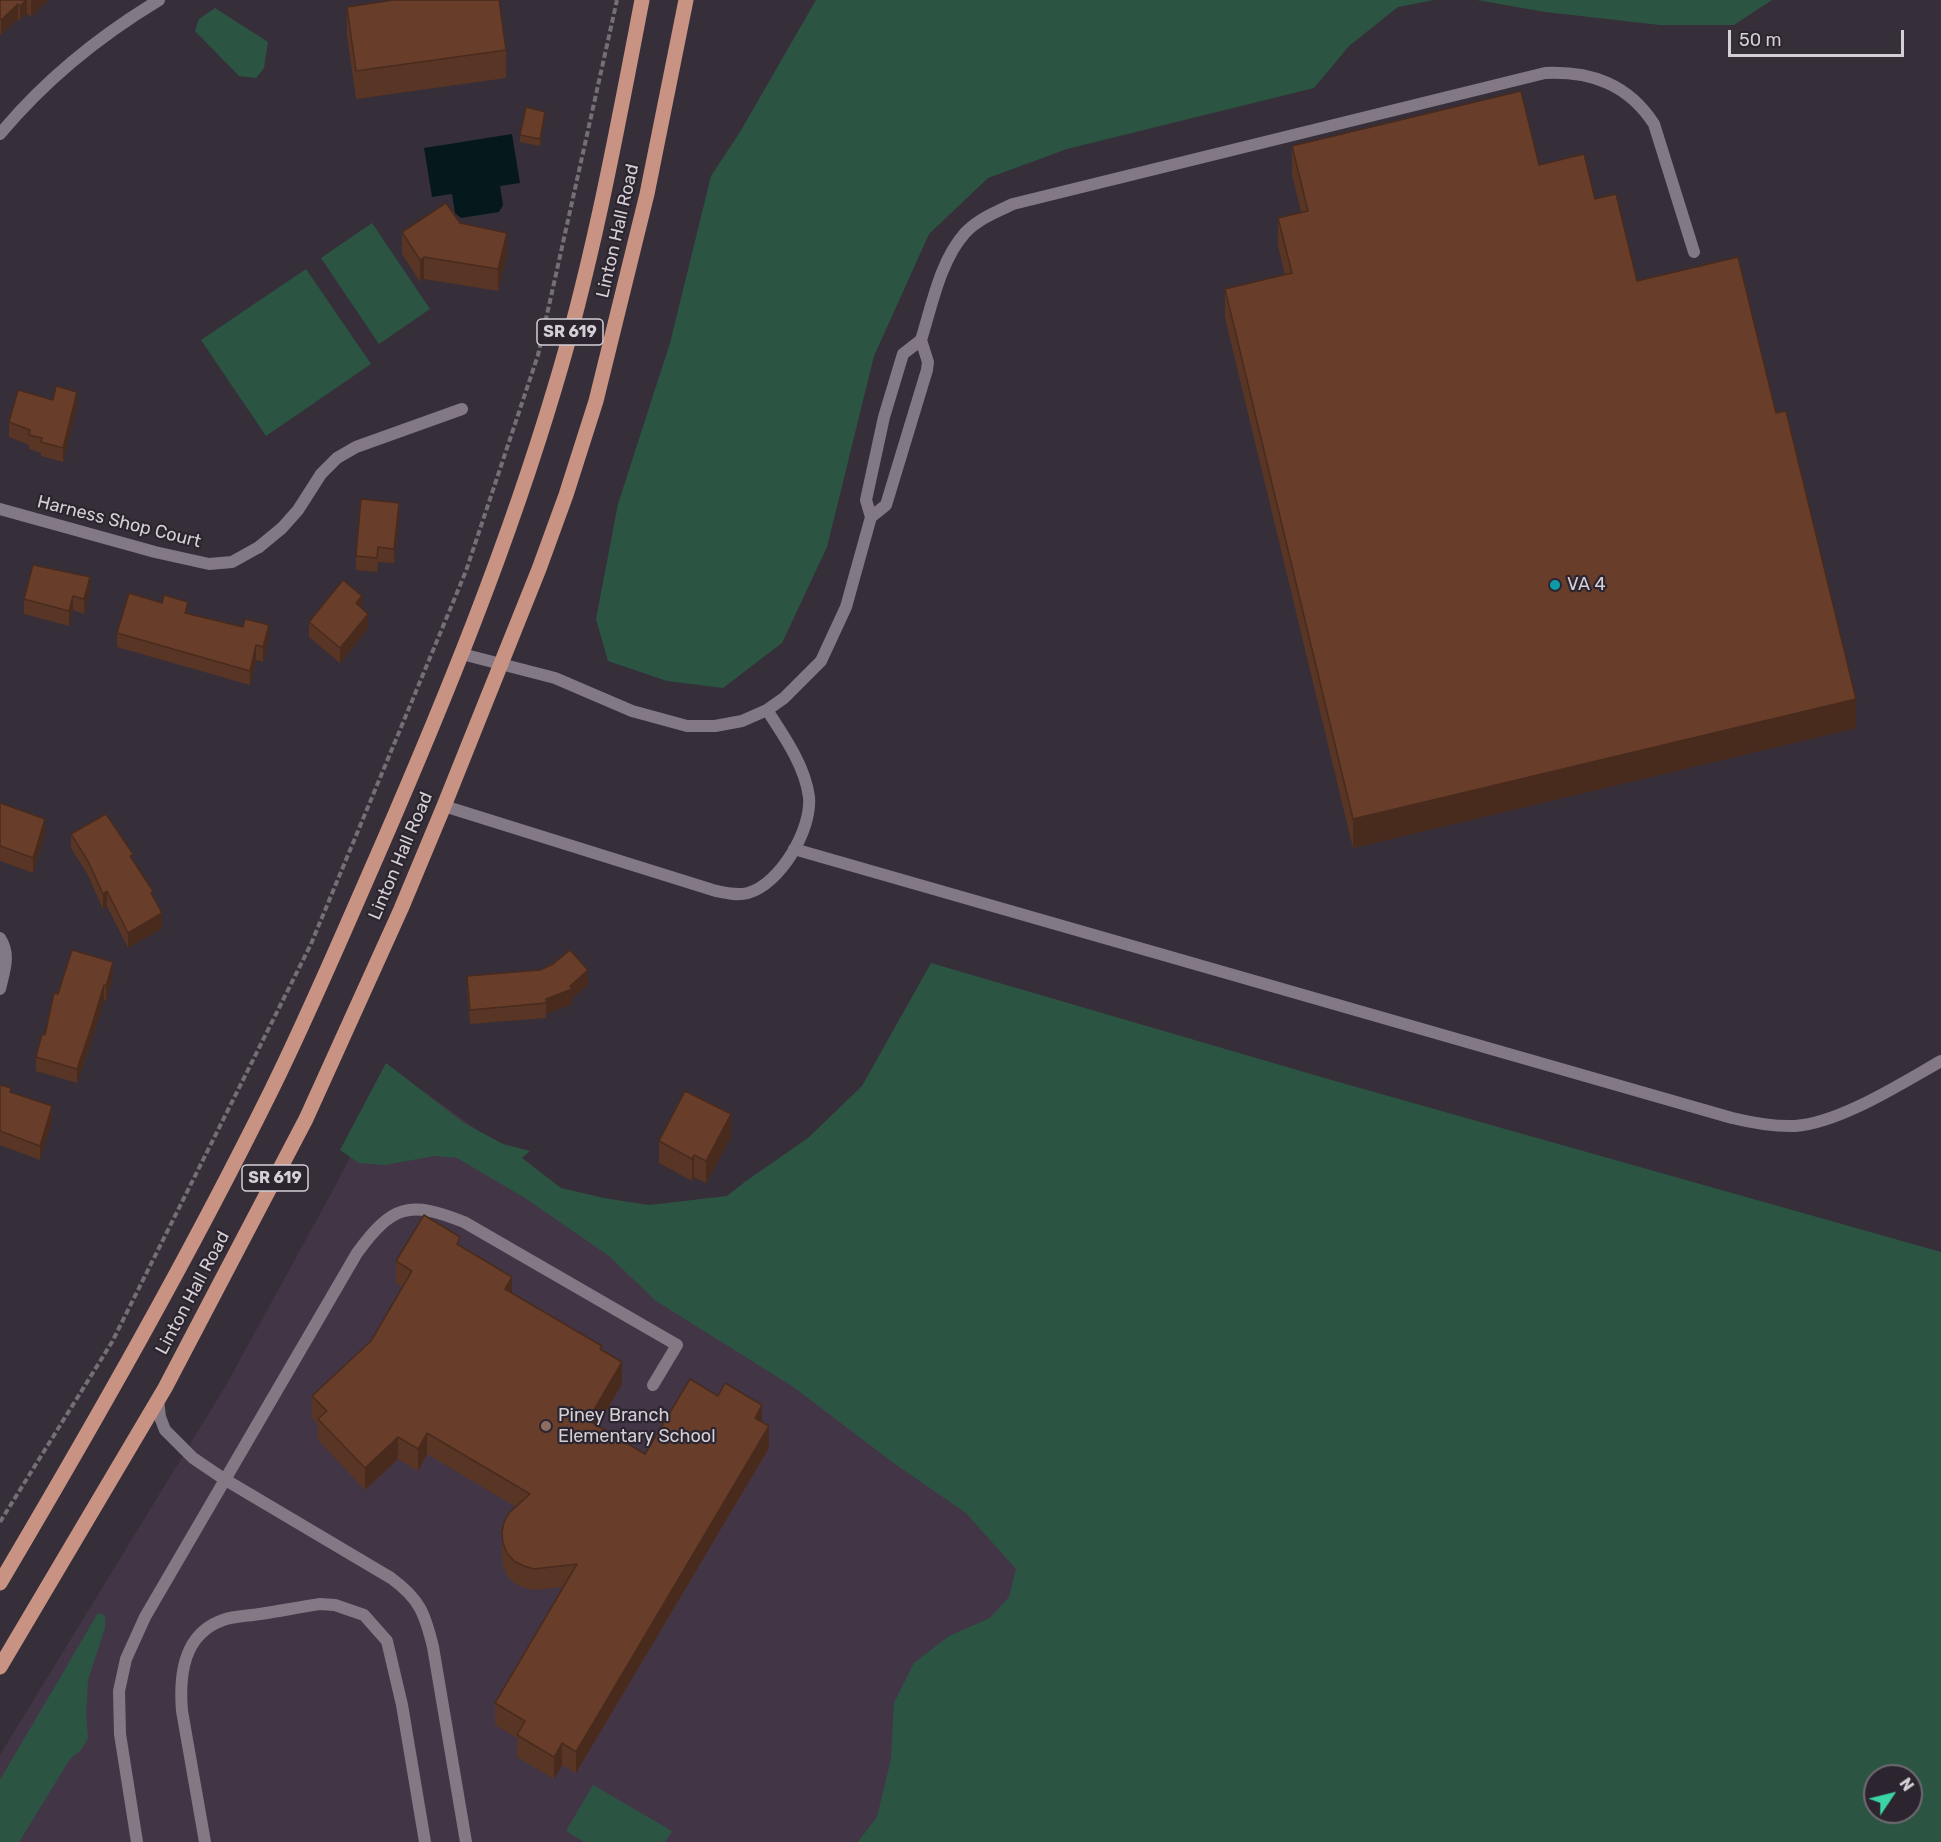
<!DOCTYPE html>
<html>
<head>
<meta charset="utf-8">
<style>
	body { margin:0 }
	#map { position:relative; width:1941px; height:1842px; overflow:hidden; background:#362f39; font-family:Rubik,sans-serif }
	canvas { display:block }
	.north { position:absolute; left:1863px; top:1764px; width:60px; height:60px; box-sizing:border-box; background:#2c252f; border:2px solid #6f6972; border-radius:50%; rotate:55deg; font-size:16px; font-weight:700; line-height:24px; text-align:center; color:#d4cfd6 }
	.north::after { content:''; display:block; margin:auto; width:21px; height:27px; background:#3ad4a5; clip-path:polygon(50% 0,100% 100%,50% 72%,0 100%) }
	.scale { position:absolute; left:1728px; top:30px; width:176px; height:27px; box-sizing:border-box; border:3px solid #d4cfd6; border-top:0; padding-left:8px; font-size:18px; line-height:21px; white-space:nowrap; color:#d4cfd6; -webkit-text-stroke:4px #2c252f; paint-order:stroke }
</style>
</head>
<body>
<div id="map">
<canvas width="1941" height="1842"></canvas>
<div class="north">N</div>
<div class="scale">50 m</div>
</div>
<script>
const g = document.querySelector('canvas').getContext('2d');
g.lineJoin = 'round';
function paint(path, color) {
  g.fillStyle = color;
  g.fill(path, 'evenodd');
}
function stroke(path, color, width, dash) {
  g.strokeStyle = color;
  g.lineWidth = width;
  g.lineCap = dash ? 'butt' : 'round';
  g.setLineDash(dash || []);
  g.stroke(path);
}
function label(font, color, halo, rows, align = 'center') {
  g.font = font + ' Rubik,sans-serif';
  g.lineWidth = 4.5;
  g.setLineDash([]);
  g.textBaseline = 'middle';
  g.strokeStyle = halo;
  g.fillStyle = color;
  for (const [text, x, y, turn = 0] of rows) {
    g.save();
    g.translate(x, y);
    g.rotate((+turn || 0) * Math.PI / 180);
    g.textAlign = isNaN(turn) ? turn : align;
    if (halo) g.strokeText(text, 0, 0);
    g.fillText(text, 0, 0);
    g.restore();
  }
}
paint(new Path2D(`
	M 395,1071 L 1355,1758 L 1224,1842 L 0,1842 L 0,1755 L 225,1387 L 332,1192 Z`), '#423646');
paint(new Path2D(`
	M 816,0 L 1434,0 L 1398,7 L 1349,46 L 1314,88 L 1067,149 L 988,178 L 929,234 L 874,356 L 827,547 L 782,643 L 723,688 L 667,681 L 608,661 L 596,619 L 618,504 L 670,343 L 711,176 L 740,132 Z
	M 1477,0 L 1772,0 L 1734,25 L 1660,25 L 1545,12 Z
	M 215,8 L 268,42 L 264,68 L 256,78 L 239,76 L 195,31 L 199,19 Z
	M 372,223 L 430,309 L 379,344 L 321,258 Z
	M 306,269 L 371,364 L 266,436 L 201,340 Z
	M 931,963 L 1328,1079 L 1941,1252 L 1941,1842 L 858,1842 L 877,1817 L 891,1759 L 894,1703 L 914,1663 L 949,1636 L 990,1618 L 1009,1597 L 1016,1569 L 966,1513 L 895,1464 L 792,1386 L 656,1301 L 609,1256 L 525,1198 L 457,1158 L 434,1156 L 385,1165 L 359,1163 L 340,1150 L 386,1063 L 464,1123 L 503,1144 L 530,1151 L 522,1158 L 561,1188 L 604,1198 L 649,1205 L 727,1196 L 746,1181 L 808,1138 L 862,1086 ZM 1875,1776 L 1911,1776 L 1911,1812 L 1875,1812 Z
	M 98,1613 L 105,1616 L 105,1628 L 88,1680 L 86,1716 L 88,1738 L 81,1750 L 70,1759 L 19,1842 L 0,1842 L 0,1780 Z
	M 593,1785 L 672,1831 L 665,1842 L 584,1842 L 566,1831 Z`), '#2c5443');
paint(new Path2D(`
	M 512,134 L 520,183 L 500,186 L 503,205 L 499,212 L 461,218 L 455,213 L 452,194 L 432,197 L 424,148 Z`), '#05191c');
stroke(new Path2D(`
	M 0,1522 L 112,1342 L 311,944 L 466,571 L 538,355 L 617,0`), '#746e77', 4, [6, 3]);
stroke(new Path2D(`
	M 921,340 C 932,305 940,261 965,233 C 978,219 996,212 1013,204 L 1545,73 C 1591,71 1628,84 1654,124 L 1694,252
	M 259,547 L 282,528 L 298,510 L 321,474 L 337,458 L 356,447 L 462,409
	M 462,654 L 555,678 L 632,711 L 687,726 L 715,726 L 742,721 L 767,710 L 784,698 L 821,661 L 846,607 L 871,517 L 886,505 L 927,370 L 928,362 L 921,340 L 903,354 L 884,417 L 866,500 L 871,517
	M 444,806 L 716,891 C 726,893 737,896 748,893 C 780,884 812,830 809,797 C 805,766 784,736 767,710
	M 794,849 L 1732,1118 C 1753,1123 1773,1127 1795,1126 C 1840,1123 1902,1083 1941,1061
	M 158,1400 L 160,1417 L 165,1430 L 193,1458 L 224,1479 L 391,1578 C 420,1599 425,1614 433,1647 L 466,1842
	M 137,1842 L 120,1734 L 119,1691 L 126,1659 L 145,1617 L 357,1253 C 392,1205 409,1200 464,1222 L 677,1345 L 653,1385
	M 205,1842 L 182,1711 C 179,1675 183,1634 223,1620 C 234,1616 248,1616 260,1614 C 280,1611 300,1607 320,1604 L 335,1605 L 364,1615 L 387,1641 L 402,1705 L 425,1842`), '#827985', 12);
stroke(new Path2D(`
	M 0,134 C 44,81 101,35 159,0
	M 0,509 L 155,552 L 209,564 L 232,562 L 259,547
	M 0,938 C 11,955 4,971 0,989`), '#827985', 12);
stroke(new Path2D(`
	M 0,1583 C 95,1422 188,1259 271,1091 C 310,1012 345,929 381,847 C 446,697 508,545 555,387 C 593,261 617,130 642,0
	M 0,1667 L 165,1388 L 306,1119 L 401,909 L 444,806 L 539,569 L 566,495 L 596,401 L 647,194 L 686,0`), '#c99383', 15);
paint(new Path2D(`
	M 0,0 L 48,0 L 31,17 L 27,13 L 20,20 L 18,19 L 1,35 L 0,34 Z
	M 347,7 L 506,50 L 506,78 L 356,99 L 347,35 Z
	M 545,119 L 540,146 L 520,142 L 520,135 Z
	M 1292,146 L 1539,165 L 1595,199 L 1637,281 L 1776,413 L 1856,728 L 1353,848 L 1225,318 L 1225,289 L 1285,275 L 1278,246 L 1278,218 L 1301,212 L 1292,175 Z
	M 460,223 L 507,254 L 498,291 L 424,279 L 420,282 L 402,254 L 402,232 Z
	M 77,406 L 63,462 L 41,456 L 41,453 L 29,449 L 29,445 L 9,437 L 9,422 Z
	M 399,517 L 394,563 L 378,562 L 377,572 L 356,570 L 356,556 Z
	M 90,591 L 84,614 L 73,610 L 69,626 L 24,614 L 24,599 Z
	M 362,608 L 368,628 L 340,663 L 309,637 L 309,622 Z
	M 188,614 L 269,639 L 263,662 L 256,660 L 250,685 L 117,647 L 117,633 Z
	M 0,803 L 45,834 L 33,873 L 0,861 Z
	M 71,834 L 133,860 L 153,897 L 162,928 L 128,948 L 107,906 L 103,909 L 88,875 L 71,848 Z
	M 113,976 L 106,1001 L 104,1000 L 91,1043 L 77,1083 L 36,1071 L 36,1057 L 45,1035 L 58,994 Z
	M 467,976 L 588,985 L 572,998 L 572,1004 L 546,1014 L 546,1018 L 470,1024 L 467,990 Z
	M 0,1085 L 52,1121 L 40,1160 L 0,1145 Z
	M 731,1136 L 706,1183 L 694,1177 L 692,1181 L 659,1163 L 659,1141 Z
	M 460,1246 L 512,1293 L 602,1350 L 622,1384 L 598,1425 L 645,1454 L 762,1422 L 769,1448 L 576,1773 L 562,1765 L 554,1779 L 517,1757 L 517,1738 L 495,1725 L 495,1703 L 564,1587 L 534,1590 L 524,1588 L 514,1583 L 507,1575 L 503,1565 L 502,1554 L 502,1532 L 516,1507 L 427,1454 L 418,1471 L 398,1459 L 365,1490 L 318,1440 L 318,1425 L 312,1418 L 312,1396 L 371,1341 L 403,1287 L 396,1283 L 396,1261 Z`), '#593525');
paint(new Path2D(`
	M 26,0 L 27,0 L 27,13 L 20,20 L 20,6 Z
	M 33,0 L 48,0 L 31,17 L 31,2 Z
	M 18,4 L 18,19 L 1,35 L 1,20 Z
	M 545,112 L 545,119 L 540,146 L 540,139 Z
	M 507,233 L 507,254 L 498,291 L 498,269 Z
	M 424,257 L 424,279 L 420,282 L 420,260 Z
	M 77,392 L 77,406 L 63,462 L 63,448 Z
	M 399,503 L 399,517 L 394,563 L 394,549 Z
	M 90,577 L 90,591 L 84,614 L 84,599 Z
	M 73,596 L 73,610 L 69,626 L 69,611 Z
	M 362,596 L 362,610 L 356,603 Z
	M 188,602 L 188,617 L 185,613 Z
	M 368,614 L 368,628 L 340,663 L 340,648 Z
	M 269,625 L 269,639 L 263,662 L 263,647 Z
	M 256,645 L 256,660 L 250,685 L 250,671 Z
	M 1856,699 L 1856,728 L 1353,848 L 1353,819 Z
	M 45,819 L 45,834 L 33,873 L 33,858 Z
	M 107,891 L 107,906 L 103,909 L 103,894 Z
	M 162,913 L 162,928 L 128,948 L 128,933 Z
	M 113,962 L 113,976 L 106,1001 L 106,986 Z
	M 588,970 L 588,985 L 572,998 L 572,1004 L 546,1014 L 546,999 L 570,986 Z
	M 104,985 L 104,1000 L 91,1043 L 77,1083 L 77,1069 Z
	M 52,1106 L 52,1121 L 40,1160 L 40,1146 Z
	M 731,1114 L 731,1136 L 706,1183 L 706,1161 Z
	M 694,1155 L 694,1177 L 692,1181 L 692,1159 Z
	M 512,1277 L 512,1299 L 505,1289 Z
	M 622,1362 L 622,1384 L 588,1441 L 588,1420 Z
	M 762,1405 L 762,1427 L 755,1418 Z
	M 769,1426 L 769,1448 L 576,1773 L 576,1752 Z
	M 427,1433 L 427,1454 L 418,1471 L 418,1449 Z
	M 398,1437 L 398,1459 L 365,1490 L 365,1468 Z
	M 562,1743 L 562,1765 L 554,1779 L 554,1757 Z`), '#492b1e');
const building = new Path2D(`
	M 0,0 L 26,0 L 20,6 L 18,4 L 1,20 L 0,19 Z
	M 394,0 L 499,0 L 506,50 L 356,71 L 347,7 Z
	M 1521,91 L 1539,165 L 1584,154 L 1595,199 L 1616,194 L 1637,281 L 1738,257 L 1776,413 L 1786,411 L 1856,699 L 1353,819 L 1225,289 L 1292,273 L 1278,218 L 1308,211 L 1292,146 Z
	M 526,107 L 545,112 L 540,139 L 520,135 Z
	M 446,203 L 460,223 L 507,233 L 498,269 L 424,257 L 420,260 L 402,232 Z
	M 56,386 L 77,392 L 63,448 L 41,442 L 42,438 L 29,435 L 30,430 L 9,422 L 18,390 L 53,400 Z
	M 361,499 L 399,503 L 394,549 L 378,547 L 377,558 L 356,556 Z
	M 33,565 L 90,577 L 84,599 L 73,596 L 69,611 L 24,599 Z
	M 343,580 L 362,596 L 356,603 L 368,614 L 340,648 L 309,622 Z
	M 129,593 L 162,603 L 164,595 L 188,602 L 185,613 L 243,627 L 245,619 L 269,625 L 263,647 L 256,645 L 250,671 L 117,633 Z
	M 0,803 L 45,819 L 33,858 L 0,846 Z
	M 106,814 L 133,854 L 130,856 L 153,891 L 151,893 L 162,913 L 128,933 L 107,891 L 103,894 L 88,861 L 71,834 Z
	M 72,950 L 113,962 L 106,986 L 104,985 L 91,1028 L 77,1069 L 36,1057 L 42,1034 L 45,1035 L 54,993 L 58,994 Z
	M 570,950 L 588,970 L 570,986 L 572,989 L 546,999 L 546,1003 L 470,1010 L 467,976 L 540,970 L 553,964 Z
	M 0,1085 L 11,1088 L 10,1092 L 52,1106 L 40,1146 L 0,1131 Z
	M 685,1091 L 731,1114 L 706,1161 L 694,1155 L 692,1159 L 659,1141 Z
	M 424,1215 L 460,1237 L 457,1244 L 512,1277 L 505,1289 L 602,1346 L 600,1349 L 622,1362 L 588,1420 L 645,1454 L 690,1379 L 718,1396 L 725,1383 L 762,1405 L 755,1418 L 769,1426 L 576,1752 L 562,1743 L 554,1757 L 517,1735 L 525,1721 L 495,1703 L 577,1564 L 534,1569 L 524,1566 L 514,1561 L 507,1553 L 503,1543 L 502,1532 L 504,1522 L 509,1513 L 530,1494 L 427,1433 L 418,1449 L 398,1437 L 365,1468 L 318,1419 L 327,1411 L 312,1396 L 371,1341 L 412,1271 L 396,1261 Z`);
paint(building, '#683e2b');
stroke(building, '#492b1e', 1.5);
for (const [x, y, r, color] of [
	[1555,585,6,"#0f9aa8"],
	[546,1426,6,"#8d6e63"]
]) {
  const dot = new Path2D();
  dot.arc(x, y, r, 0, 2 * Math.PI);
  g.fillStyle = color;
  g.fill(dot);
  stroke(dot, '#2c252f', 2);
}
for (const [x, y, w] of [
	[570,332,66],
	[275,1178,66]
]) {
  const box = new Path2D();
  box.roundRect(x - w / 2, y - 13, w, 26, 4.5);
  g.fillStyle = '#2c252f';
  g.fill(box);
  stroke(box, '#d4cfd6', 1.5);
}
label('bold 16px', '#d4cfd6', null, [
	["SR 619",570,332],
	["SR 619",275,1178]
]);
label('18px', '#d4cfd6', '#2c252f', [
	["Linton Hall Road",618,231,-77],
	["Harness Shop Court",119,522,14],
	["Linton Hall Road",401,856,-67],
	["Linton Hall Road",193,1293,-62]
]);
label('18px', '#d4cfd6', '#2c252f', [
	["VA 4",1567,585],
	["Piney Branch",558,1416],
	["Elementary School",558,1437]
], 'left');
</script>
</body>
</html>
